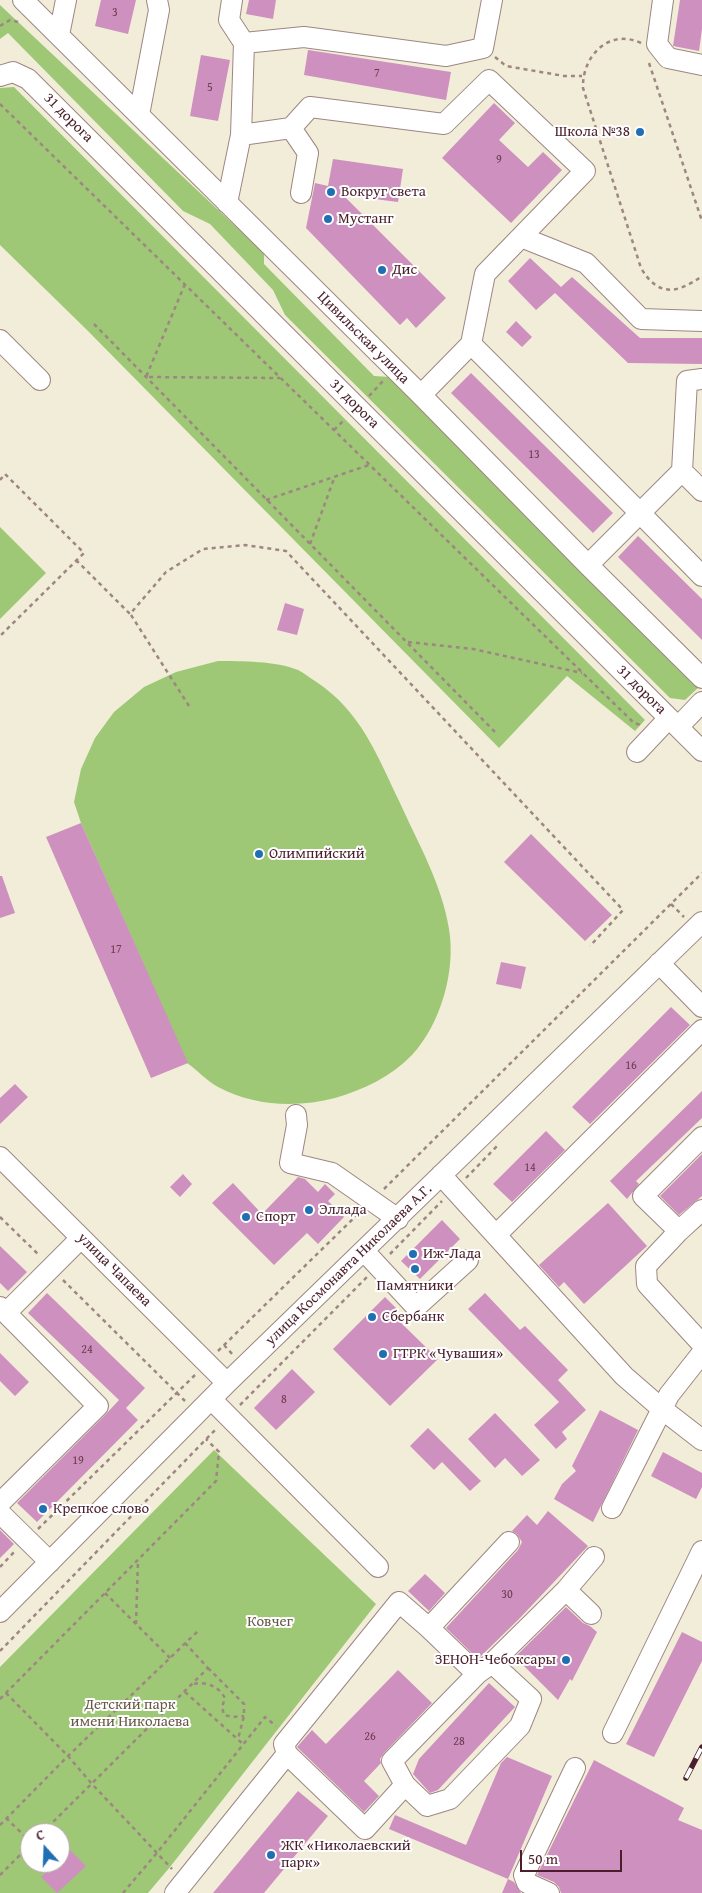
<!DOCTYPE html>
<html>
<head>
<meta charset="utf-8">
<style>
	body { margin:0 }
	#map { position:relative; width:702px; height:1893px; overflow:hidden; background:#f2edd9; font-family:"Gentium Book Plus",serif }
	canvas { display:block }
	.north { position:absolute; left:20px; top:1823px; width:50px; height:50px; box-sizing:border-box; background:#fff; border:1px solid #b7a5aa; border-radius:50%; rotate:340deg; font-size:14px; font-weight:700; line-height:20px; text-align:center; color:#4a1f2b }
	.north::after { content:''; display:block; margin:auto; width:18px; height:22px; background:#1f6fb2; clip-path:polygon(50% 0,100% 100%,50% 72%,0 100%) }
	.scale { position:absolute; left:520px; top:1850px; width:102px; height:22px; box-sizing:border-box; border:2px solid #4a1f2b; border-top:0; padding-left:6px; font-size:15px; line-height:18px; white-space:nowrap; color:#4a1f2b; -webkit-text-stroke:4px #fff; paint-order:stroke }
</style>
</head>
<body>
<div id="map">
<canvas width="702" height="1893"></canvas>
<div class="north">С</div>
<div class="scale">50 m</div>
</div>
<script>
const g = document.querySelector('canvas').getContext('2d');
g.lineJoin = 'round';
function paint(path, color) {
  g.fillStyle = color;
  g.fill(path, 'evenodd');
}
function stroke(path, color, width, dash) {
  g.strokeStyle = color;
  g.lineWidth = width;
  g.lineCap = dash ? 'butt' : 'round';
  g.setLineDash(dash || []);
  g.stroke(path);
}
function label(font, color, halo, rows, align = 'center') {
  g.font = font + ' "Gentium Book Plus",serif';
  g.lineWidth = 4;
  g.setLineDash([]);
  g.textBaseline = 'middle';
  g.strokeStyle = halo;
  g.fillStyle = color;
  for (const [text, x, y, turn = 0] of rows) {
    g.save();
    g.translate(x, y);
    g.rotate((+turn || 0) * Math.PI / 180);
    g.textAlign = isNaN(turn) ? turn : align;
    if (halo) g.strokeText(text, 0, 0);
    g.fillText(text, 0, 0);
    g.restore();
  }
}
paint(new Path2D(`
	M 0,5 L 264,253 L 264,264 L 374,376 L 390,377 L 699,687 L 685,700 L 670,698 L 285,315 L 273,290 L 210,224 L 183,211 L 8,33 L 0,39 Z
	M 14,87 L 645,720 L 635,731 L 567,676 L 499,748 L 87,330 L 0,245 L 0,88 Z
	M 0,527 L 46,573 L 0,619 Z
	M 218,661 C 242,661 276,661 298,670 C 304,673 310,678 315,681 C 361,711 377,755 400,803 C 418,843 442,884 449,929 C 456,970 441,1024 412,1055 C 392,1076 363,1090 335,1098 C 297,1108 253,1106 218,1087 C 207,1081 197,1070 187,1063 L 81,823 L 74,802 L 81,769 L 95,738 L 114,712 L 144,687 L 176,672 Z
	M 214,1450 L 376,1604 L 170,1867 L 148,1893 L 0,1893 L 0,1667 ZM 30,1833 L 60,1833 L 60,1863 L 30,1863 Z`), '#9ec875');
paint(new Path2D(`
	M 101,0 L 136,0 L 128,34 L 95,26 Z
	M 249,0 L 276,0 L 273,19 L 246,14 Z
	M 680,0 L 702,0 L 702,29 L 699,51 L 673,46 Z
	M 308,50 L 451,72 L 446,100 L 304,75 Z
	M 201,55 L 230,60 L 218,121 L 190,116 Z
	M 494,103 L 515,123 L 499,140 L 528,167 L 543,152 L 562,170 L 511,223 L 442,158 Z
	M 333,159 L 403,169 L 398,202 L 343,195 L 446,298 L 416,328 L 407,318 L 400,325 L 306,228 L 315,183 L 328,186 Z
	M 530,258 L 561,287 L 572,277 L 640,338 L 702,338 L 702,364 L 628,363 L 555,293 L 536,310 L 508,281 Z
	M 516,321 L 532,337 L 522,347 L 506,332 Z
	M 471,373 L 613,513 L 593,533 L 451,393 Z
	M 638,536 L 702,599 L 702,640 L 618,557 Z
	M 285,603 L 304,609 L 297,635 L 277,630 Z
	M 81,823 L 188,1063 L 151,1078 L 46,837 Z
	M 531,834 L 612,915 L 585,941 L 504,862 Z
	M 0,876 L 2,876 L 15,913 L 0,918 Z
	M 501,962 L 526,967 L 521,989 L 496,984 Z
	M 671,1007 L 690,1025 L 590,1124 L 572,1107 Z
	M 15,1084 L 28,1097 L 0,1124 L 0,1098 Z
	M 702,1091 L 702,1118 L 636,1181 L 639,1184 L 627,1199 L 610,1181 Z
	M 546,1131 L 565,1150 L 512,1202 L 493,1184 Z
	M 702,1154 L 702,1196 L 679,1215 L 660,1196 Z
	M 183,1174 L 192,1184 L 180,1197 L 170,1187 Z
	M 298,1177 L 305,1179 L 318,1192 L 325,1184 L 335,1194 L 328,1201 L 344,1217 L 318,1244 L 307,1233 L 274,1265 L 212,1203 L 233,1183 L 262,1214 Z
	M 608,1203 L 647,1246 L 584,1304 L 564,1282 L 559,1287 L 539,1265 Z
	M 442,1220 L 460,1239 L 420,1279 L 401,1261 Z
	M 0,1246 L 27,1272 L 8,1291 L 0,1283 Z
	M 47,1293 L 145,1388 L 126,1408 L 138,1420 L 37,1522 L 17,1503 L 106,1414 L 119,1400 L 28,1313 Z
	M 485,1293 L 520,1330 L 525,1326 L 568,1370 L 558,1380 L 586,1410 L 562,1432 L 567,1439 L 556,1449 L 534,1425 L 559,1402 L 468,1309 Z
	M 385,1297 L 399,1311 L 394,1316 L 438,1359 L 390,1406 L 333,1349 Z
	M 0,1353 L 29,1382 L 15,1396 L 0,1381 Z
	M 292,1369 L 315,1392 L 276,1430 L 254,1408 Z
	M 600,1410 L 638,1430 L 593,1522 L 554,1499 L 562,1484 L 576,1471 L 572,1466 Z
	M 495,1413 L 540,1460 L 522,1476 L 505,1458 L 495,1468 L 468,1439 Z
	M 428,1428 L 481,1481 L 470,1491 L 442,1462 L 434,1470 L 410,1446 Z
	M 663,1452 L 702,1473 L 702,1487 L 696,1499 L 651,1476 Z
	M 548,1511 L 588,1546 L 518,1620 L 478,1659 L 446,1628 L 518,1550 L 522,1542 L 517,1534 L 512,1531 L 527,1515 L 537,1525 Z
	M 0,1530 L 14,1544 L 0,1558 Z
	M 425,1574 L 445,1593 L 429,1611 L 408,1591 Z
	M 566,1607 L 583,1623 L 590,1626 L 597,1632 L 572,1681 L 570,1679 L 558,1700 L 515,1657 Z
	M 682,1632 L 702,1642 L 702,1661 L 654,1757 L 626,1744 Z
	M 398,1670 L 432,1703 L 384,1753 L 380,1759 L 381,1763 L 364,1781 L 379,1796 L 364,1812 L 297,1747 L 312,1730 L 326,1744 Z
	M 489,1683 L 515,1707 L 438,1790 L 430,1793 L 413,1774 L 419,1759 Z
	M 507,1757 L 552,1776 L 508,1879 L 389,1829 L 395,1815 L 466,1845 L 501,1763 Z
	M 594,1760 L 684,1808 L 678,1820 L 702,1830 L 702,1893 L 561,1893 L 559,1887 L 554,1882 L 537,1875 Z
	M 298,1791 L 328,1816 L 264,1893 L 213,1893 Z
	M 69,1849 L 86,1866 L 57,1893 L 41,1877 L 55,1863 L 60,1863 L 60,1858 Z
	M 508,1879 L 514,1882 L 521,1893 L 502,1893 Z`), '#ce90be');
const minor = new Path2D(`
	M 23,0 L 421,395 L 588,565 L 702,678
	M 663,0 L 657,44 L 668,58 L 702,65
	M 59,35 L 66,0
	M 244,43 L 304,37 L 446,56 L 483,48 L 492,0
	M 0,76 L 13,72 L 28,79 L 702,751
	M 139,115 L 159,10 L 157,0
	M 291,128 L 310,107 L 444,124 L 489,80 L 585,171 L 485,274 L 471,344
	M 241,135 L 291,128 L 308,153 L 301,193
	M 227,203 L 241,135 L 244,43 L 229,20 L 232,0
	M 521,237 L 586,263 L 641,319 L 702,321
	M 0,340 L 40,380
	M 421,395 L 471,344 L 640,513 L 588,565
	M 682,471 L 687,381 L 702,379
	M 702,491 L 682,471 L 640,513 L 702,576
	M 678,727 L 702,702
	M 637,752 L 669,718
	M 659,963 L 702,1007
	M 296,1115 L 297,1125 L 290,1163 L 332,1173 L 398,1219
	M 702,1137 L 643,1196 L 679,1231 L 646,1266 L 647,1284 L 702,1344
	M 0,1157 L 227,1383
	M 441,1175 L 624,1376 L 662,1409 L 702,1440
	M 679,1231 L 702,1210
	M 496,1235 L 702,1030
	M 364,1251 L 416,1307 L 468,1260
	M 0,1307 L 98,1406 L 0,1503
	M 6,1313 L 81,1238
	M 211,1399 L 378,1567
	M 612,1508 L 669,1395 L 702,1353
	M 0,1513 L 50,1562
	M 566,1590 L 591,1614
	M 0,1612 L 227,1383 L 702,922
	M 429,1628 L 509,1542
	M 492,1663 L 531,1699 L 520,1726 L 450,1799 L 427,1806 L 405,1785 L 392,1761 L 477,1674 L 492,1663 L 566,1590 L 594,1557
	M 613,1733 L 702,1551
	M 405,1785 L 365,1829 L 287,1754 L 284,1744 L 399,1602 L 429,1628 L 477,1674
	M 175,1893 L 287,1754
	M 549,1893 L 527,1883 L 524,1875 L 575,1768`);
stroke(minor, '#9e8682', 22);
stroke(new Path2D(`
	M 0,26 L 10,20 L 22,23
	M 641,43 C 609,28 582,56 583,88 L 641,268 C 658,297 677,294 702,276
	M 495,57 L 506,66 L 564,76 L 582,76
	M 649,63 L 702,221
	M 0,104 L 634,723 L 641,725
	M 185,284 L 146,377 L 280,378
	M 94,324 L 495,732
	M 369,396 L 384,380
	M 334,430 L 345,419
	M 0,480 L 5,474 L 84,553 L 0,636
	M 266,500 L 369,465
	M 310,544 L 335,476
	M 76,560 L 130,614 L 166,572 L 203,549 L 245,545 L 286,551 L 623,910 L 590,946
	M 131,615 L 189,706
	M 408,642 L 473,649 L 582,673
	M 671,904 L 684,917
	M 466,1178 L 499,1144
	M 384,1189 L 702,873
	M 0,1217 L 40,1256
	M 390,1254 L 442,1201
	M 63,1280 L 185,1401
	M 224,1345 L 233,1355
	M 218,1351 L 360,1212
	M 240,1405 L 367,1277
	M 38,1529 L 195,1375
	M 0,1567 L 16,1550
	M 105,1593 L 170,1658
	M 136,1624 L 138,1560
	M 0,1651 L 217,1428
	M 208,1668 L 244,1704 L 244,1716 L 238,1739
	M 194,1684 C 207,1681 219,1687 225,1698 L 222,1707 L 224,1715 L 233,1717 L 244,1716
	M 185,1692 L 243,1744
	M 6,1693 L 68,1756 L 92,1784 L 172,1869
	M 0,1699 L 216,1481 L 219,1452 L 206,1439
	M 6,1818 L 30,1841
	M 0,1825 L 68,1756 L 198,1631
	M 42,1833 L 208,1668 L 185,1643
	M 0,1875 L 30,1845
	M 123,1893 L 156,1854 L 265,1717 L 276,1726`), '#9e8682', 2.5, [4, 4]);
stroke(minor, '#fff', 20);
const rail = new Path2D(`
	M 686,1778 L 702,1747`);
stroke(rail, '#4a1f2b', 5.5);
stroke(rail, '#fff', 4, [11]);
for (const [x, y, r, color] of [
	[640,132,5,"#1f6fb2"],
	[331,192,5,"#1f6fb2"],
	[328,219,5,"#1f6fb2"],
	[382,270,5,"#1f6fb2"],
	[259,854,5,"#1f6fb2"],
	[309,1210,5,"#1f6fb2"],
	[246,1217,5,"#1f6fb2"],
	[413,1254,5,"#1f6fb2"],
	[415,1269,5,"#1f6fb2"],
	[372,1317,5,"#1f6fb2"],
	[383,1354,5,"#1f6fb2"],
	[43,1509,5,"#1f6fb2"],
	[566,1660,5,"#1f6fb2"],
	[271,1855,5,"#1f6fb2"]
]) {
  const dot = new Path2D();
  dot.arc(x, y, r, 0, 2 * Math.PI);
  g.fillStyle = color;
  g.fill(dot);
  stroke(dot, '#fff', 2);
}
label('12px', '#6b3b50', null, [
	["3",115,13],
	["7",377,74],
	["5",210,88],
	["9",499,160],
	["13",534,455],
	["17",116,950],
	["16",631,1066],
	["14",530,1168],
	["24",87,1350],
	["8",284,1400],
	["19",78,1461],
	["30",507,1595],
	["26",370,1737],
	["28",459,1742]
]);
label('15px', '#4a1f2b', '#fff', [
	["31 дорога",68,118,45],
	["Цивильская улица",363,338,45],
	["31 дорога",354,404,45],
	["31 дорога",641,690,45],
	["улица Космонавта Николаева А.Г.",349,1265,-44],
	["улица Чапаева",114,1270,45]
]);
label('15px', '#4a1f2b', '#fff', [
	["Школа №38",630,132,"right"],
	["Вокруг света",341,192],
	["Мустанг",338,219],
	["Дис",392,270],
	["Олимпийский",269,854],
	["Эллада",319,1210],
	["Спорт",256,1217],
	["Иж-Лада",423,1254],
	["Памятники",415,1286,"center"],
	["Сбербанк",382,1317],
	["ГТРК «Чувашия»",393,1354],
	["Крепкое слово",53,1509],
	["ЗЕНОН-Чебоксары",556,1660,"right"],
	["ЖК «Николаевский",281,1846],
	["парк»",281,1863]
], 'left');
label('15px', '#675a45', '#fff', [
	["Ковчег",270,1622],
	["Детский парк",130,1705],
	["имени Николаева",130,1722]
]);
</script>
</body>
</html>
